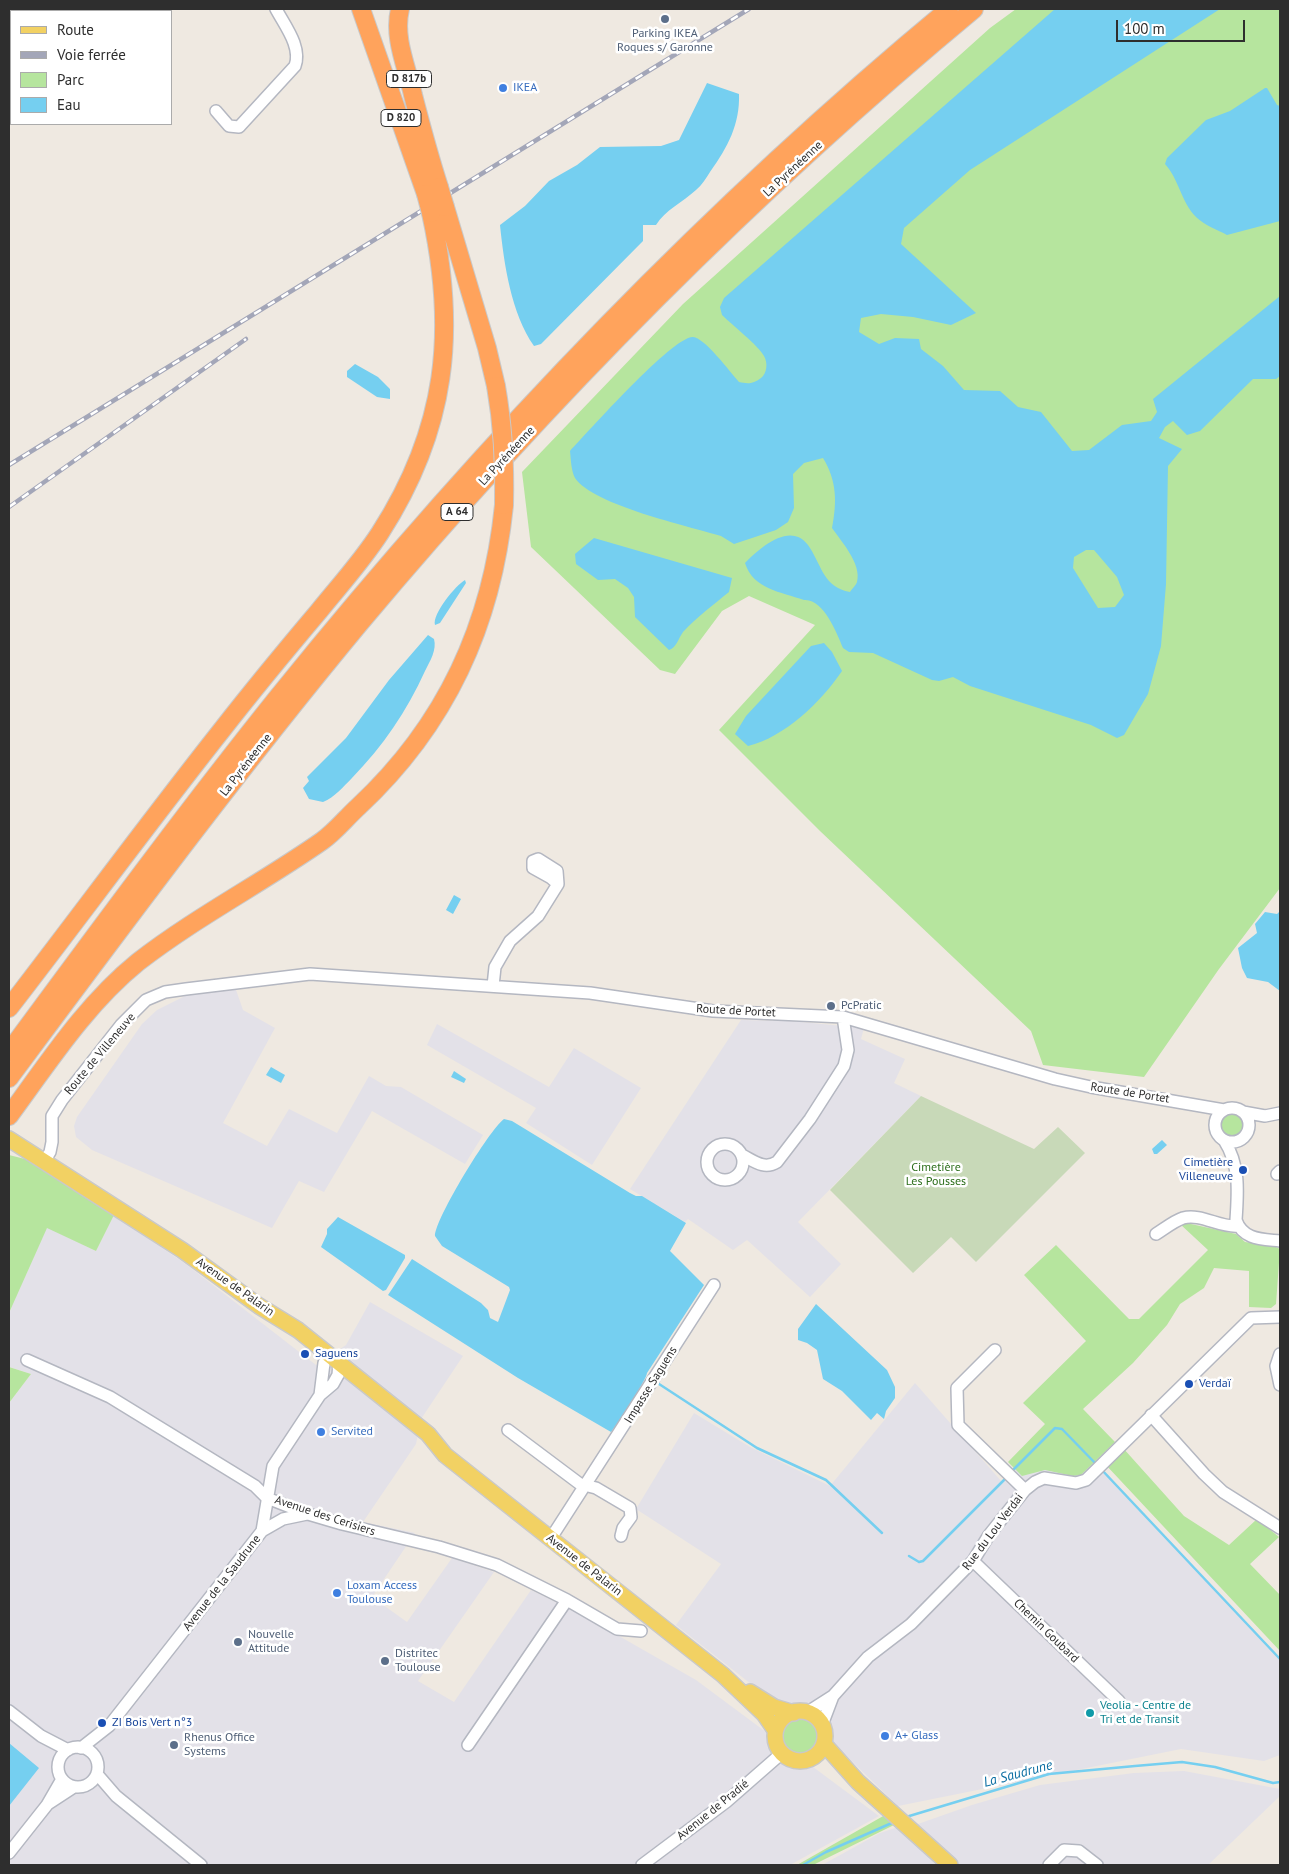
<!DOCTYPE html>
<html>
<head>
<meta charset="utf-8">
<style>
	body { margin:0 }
	#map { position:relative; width:1289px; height:1874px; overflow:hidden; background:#efe9e1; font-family:"PT Sans",sans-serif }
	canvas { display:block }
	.frame { position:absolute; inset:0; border:10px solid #2e2e2e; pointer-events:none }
	.legend { position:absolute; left:10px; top:10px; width:162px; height:115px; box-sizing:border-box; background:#fff; border:1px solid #ababab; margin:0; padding:6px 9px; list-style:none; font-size:15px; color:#2e2e2e }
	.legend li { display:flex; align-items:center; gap:10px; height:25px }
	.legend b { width:25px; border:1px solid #ababab }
	.scale { position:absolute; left:1116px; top:20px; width:129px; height:22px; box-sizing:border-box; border:2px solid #2e2e2e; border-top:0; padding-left:6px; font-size:15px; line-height:18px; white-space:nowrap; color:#2e2e2e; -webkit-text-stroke:4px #fff; paint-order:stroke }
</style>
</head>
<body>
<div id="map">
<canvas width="1289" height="1874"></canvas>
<div class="frame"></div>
<ul class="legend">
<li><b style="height:6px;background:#f2d163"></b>Route</li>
<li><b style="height:6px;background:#a3a6b8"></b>Voie ferrée</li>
<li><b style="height:14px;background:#b6e59e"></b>Parc</li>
<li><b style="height:14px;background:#75cff0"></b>Eau</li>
</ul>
<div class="scale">100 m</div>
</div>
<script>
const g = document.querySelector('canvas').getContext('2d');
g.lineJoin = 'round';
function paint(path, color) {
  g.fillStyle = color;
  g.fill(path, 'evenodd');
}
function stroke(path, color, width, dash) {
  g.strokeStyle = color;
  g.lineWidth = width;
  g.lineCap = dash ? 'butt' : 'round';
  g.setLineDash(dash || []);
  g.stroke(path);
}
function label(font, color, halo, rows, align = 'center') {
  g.font = font + ' "PT Sans",sans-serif';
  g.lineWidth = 5;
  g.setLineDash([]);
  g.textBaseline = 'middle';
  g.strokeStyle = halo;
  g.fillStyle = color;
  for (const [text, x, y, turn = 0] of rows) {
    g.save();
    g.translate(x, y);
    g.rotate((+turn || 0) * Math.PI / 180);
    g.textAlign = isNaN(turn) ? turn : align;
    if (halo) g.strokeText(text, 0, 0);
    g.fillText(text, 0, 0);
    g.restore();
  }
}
paint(new Path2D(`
	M 235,987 L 243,1010 L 275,1028 L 223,1123 L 267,1146 L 289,1109 L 337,1133 L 369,1076 L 386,1086 L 401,1087 L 483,1135 L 465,1164 L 372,1111 L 324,1192 L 299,1181 L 272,1228 L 92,1150 L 76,1137 L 74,1126 L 77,1117 L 142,1024 L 157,1010 L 187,995 Z
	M 741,1020 L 791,1021 L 864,1028 L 861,1039 L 905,1059 L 894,1083 L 921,1096 L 798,1222 L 841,1264 L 810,1297 L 747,1240 L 733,1250 L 688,1219 L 685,1222 L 630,1189 Z
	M 437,1024 L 549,1087 L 574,1048 L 641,1088 L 592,1165 L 526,1123 L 536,1108 L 427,1045 Z
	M 114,1215 L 187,1265 L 316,1365 L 346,1345 L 370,1302 L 463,1356 L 421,1419 L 416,1444 L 363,1522 L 415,1533 L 372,1597 L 407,1622 L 452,1558 L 494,1572 L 418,1681 L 454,1702 L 531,1590 L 584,1616 L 696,1680 L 879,1816 L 790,1865 L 9,1865 L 9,1403 L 31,1374 L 9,1367 L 9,1313 L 47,1227 L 96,1251 Z
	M 915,1383 L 1002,1482 L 1062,1426 L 1280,1658 L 1280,1755 L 1264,1761 L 1181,1749 L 898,1806 L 834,1744 L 830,1720 L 813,1705 L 787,1706 L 751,1684 L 676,1625 L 721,1564 L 636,1509 L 694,1413 L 750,1447 L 830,1486 Z
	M 1184,1771 L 1280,1789 L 1280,1796 L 1208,1865 L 960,1865 L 918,1824 L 972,1805 L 1040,1785 L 1134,1773 Z
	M 898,1827 L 936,1865 L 822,1865 L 880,1833 Z`), '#e3e1e8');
paint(new Path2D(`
	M 1016,9 L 1280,9 L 1280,888 L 1219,969 L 1144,1077 L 1043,1065 L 1031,1031 L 820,831 L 719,730 L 815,625 L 749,596 L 722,611 L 675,674 L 660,670 L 531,547 L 522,472 L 683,304 L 990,28 Z
	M1220 1124a12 12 0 1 1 24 0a12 12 0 1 1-24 0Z
	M 9,1155 L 29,1160 L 114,1215 L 96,1251 L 47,1228 L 9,1313 Z
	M 1182,1222 L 1236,1234 L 1245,1242 L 1274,1246 L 1280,1249 L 1276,1304 L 1271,1308 L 1249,1307 L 1249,1271 L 1214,1268 L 1204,1288 L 1180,1304 L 1167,1325 L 1133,1363 L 1083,1409 L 1115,1442 L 1081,1475 L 1073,1476 L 1045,1470 L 1022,1476 L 1008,1462 L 1045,1424 L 1023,1403 L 1086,1341 L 1024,1275 L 1056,1245 L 1129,1319 L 1139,1319 L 1208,1250 L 1180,1224 Z
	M 9,1367 L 31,1374 L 9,1403 Z
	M 1123,1448 L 1184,1516 L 1229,1545 L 1257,1519 L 1279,1537 L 1250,1564 L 1280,1595 L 1280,1651 L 1105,1464 Z
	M780 1735a19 19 0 1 1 38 0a19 19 0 1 1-38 0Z
	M 885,1815 L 896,1824 L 813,1865 L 797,1865 Z`), '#b6e59e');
paint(new Path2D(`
	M 921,1096 L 1034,1149 L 1058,1127 L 1085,1153 L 976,1262 L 951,1237 L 913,1273 L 830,1190 Z`), '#c8d9b8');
paint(new Path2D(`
	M 1055,9 L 1220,9 L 970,170 L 904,228 L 901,244 L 976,313 L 951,325 L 913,317 L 881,314 L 861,318 L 859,332 L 879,344 L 895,338 L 919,339 L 921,349 L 943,366 L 964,390 L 1000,391 L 1018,407 L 1041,412 L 1072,451 L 1089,450 L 1122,425 L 1151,421 L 1157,412 L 1153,399 L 1280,296 L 1280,376 L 1276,379 L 1253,379 L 1200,431 L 1187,435 L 1173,421 L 1165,427 L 1159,438 L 1182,449 L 1168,466 L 1166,584 L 1161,646 L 1148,694 L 1124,735 L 1117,738 L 1091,725 L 970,686 L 953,677 L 939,681 L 932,680 L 873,653 L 849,652 L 843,648 C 837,633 823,598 804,600 C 781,592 753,589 745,563 C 760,548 792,519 810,548 C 822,567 824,587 850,592 C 852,589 856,585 857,582 C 862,564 841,541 832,528 C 837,502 837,481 823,458 L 804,463 L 793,474 L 794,508 L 788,522 L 776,530 L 734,544 L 721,536 C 688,526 593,505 575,478 C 571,470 571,460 570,451 C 587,433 673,336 693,337 C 705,338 730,372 739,382 C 748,384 753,384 761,378 C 767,373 768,363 764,356 C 759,346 731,324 722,315 L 720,307 L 724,298 ZM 1086,550 L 1094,550 L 1117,577 L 1124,595 L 1115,607 L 1098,608 L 1073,568 L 1074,557 Z
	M 707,83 L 739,94 C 740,124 728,147 710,172 C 706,178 702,185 696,190 C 683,202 665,210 656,225 L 643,225 L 643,241 L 541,344 L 534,346 C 511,313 504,264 500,225 L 525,206 L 549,181 L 577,165 L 600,147 L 661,146 L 679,140 Z
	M 1265,88 L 1267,88 L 1277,105 L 1280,106 L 1280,221 L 1227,235 C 1218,230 1204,225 1196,217 C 1181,202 1179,179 1165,164 L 1167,158 L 1206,120 L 1230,111 Z
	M 355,364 L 378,377 L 390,389 L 390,399 L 377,397 L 347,377 L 347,371 Z
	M 594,538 L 732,578 L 729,592 C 713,605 697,617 683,632 C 678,639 677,647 669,650 L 635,617 L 634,597 L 628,588 L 615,579 L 598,580 L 576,564 L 575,554 Z
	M 465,580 L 466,583 L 440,623 L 435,625 C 432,614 456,585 465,580 Z
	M 428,635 L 434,639 C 437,650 430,661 425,671 C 407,711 383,746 352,778 C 343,787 335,797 323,802 L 309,799 L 303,788 L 309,781 L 307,777 L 346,738 L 389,680 Z
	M 824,643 L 832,652 L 842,671 C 821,702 785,737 748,746 L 735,734 L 746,716 L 811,646 Z
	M 454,895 L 461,899 L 453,914 L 446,910 Z
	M 1280,911 L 1280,991 L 1268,982 L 1247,978 L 1242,968 L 1238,948 L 1257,933 L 1255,924 L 1265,912 L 1277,914 Z
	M 271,1067 L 285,1075 L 281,1083 L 266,1075 Z
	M 454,1071 L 466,1079 L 464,1083 L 451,1077 Z
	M 504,1119 L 512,1121 L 630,1193 L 636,1196 L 642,1196 L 686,1223 L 670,1251 L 704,1285 L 647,1373 C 647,1379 617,1425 611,1432 L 518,1378 L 388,1295 L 412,1259 L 481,1303 L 488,1310 L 490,1318 L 498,1322 L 510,1290 L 509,1287 L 442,1246 L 435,1236 C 435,1219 489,1130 504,1119 Z
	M 1162,1140 L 1167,1145 L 1157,1154 L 1154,1154 L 1152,1149 Z
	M 338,1217 L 405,1255 L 405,1258 L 386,1290 L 383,1291 L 321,1247 L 327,1234 L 327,1229 Z
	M 816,1304 L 887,1370 L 895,1387 L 895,1398 L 886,1411 L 884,1419 L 877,1413 L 871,1420 L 842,1391 L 823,1379 L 817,1350 L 807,1343 L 798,1340 L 798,1329 Z
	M 9,1743 L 39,1768 L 9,1806 Z`), '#75cff0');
stroke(new Path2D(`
	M 656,1382 L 757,1448 L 826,1480 L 882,1533
	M 1101,1469 L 1280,1659
	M 1011,1472 L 1055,1428 L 1062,1429 L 1097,1465
	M 909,1556 L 919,1562 L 923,1561 L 1008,1476
	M 906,1817 L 1049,1774 L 1135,1766 L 1182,1762 L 1215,1767 L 1273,1783 L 1280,1782
	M 803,1865 L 826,1852 L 894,1822`), '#75cff0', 2.5);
const minor = new Path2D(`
	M 216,111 L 229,126 L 239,127 L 295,66 C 302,47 285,26 276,9
	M 493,986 L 495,967 L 510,941 L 538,916 L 558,884 L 557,871 L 538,859 L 533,861 L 533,868 L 551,878 L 558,884
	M1215 1125a17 17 0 1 1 34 0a17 17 0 1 1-34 0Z
	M 1243,1112 L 1265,1116 L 1280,1113
	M 1224,1140 C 1240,1165 1238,1191 1236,1220 C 1243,1240 1262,1239 1280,1241
	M707 1162a18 18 0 1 1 36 0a18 18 0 1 1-36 0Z
	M 742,1155 C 754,1161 764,1170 777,1162 L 810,1119 L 844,1066 L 848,1050 L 843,1017
	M 44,1162 L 50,1152 L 52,1142 L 52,1116 L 62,1100 L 121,1025 L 146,1000 L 165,992 L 186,989 L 310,974 L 590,993 L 713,1011 L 843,1017 L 1055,1079 L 1091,1087 L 1224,1110
	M 1277,1174 L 1280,1171
	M 1156,1234 C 1164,1229 1174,1221 1183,1218 C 1201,1213 1220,1228 1238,1226
	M 995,1350 L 957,1388 L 958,1425 L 1025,1490
	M 1280,1354 L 1276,1366 L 1280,1385
	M 27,1360 L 110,1397 L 255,1486 L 267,1498 L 308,1514 L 342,1524 L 439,1547 L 497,1565 L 567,1600 L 617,1629 L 641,1631
	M 320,1395 L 324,1363
	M 1151,1415 L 1204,1474 L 1223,1492 L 1280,1528
	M 508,1430 L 580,1484 L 596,1488 L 630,1508 L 631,1517 L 623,1528 L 621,1536
	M 262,1531 L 283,1519 L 307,1514
	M 551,1538 L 714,1285
	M 973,1561 L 1119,1701
	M 9,1711 L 41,1736 L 68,1750
	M 808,1712 L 833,1696 L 868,1657 L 911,1624 L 973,1561 L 989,1535 L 1025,1490 L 1035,1482 L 1044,1478 L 1076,1483 L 1086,1480 L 1251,1318 L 1280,1317
	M 822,1725 L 833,1696
	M 468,1745 L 567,1600
	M58 1767a20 20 0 1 1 40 0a20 20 0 1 1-40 0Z
	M 81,1748 L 109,1726 L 262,1531 L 273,1466 L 320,1395 L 333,1384 L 338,1375 L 339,1363
	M 97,1774 L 116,1796 L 201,1865
	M 48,1804 L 74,1787
	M 9,1853 L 47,1805 L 62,1779
	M 642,1865 L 726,1802 L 782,1753
	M 1049,1865 L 1064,1850 L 1079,1851 L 1097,1865`);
const major = new Path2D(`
	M 9,1139 L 182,1250 L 259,1306 L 298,1330 L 428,1434 L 445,1455 L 723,1675 L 764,1714 L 775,1730
	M 750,1692 L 774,1707 L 794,1713
	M775 1736a25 25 0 1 1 50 0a25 25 0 1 1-50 0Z
	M 824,1744 L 858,1782 L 950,1865`);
const highway = new Path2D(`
	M 361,9 L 426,194
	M 400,9 C 393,38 407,67 413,95 C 421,126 429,156 439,187
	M 445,207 L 487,348 L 496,386
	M 9,1008 C 80,916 149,822 221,731 C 253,690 286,650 319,611 C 340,585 362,561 380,533 C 447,429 457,331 431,213
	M 9,1052 C 97,933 185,813 278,697 C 478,449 704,212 949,9
	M 9,1078 C 123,925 237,771 359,624 C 545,402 751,194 974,9
	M 9,1116 C 48,1063 86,1004 138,962 C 196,917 262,883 322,841 C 335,832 346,818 358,807 C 446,725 492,625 504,505`);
stroke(minor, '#b4b7c1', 14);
stroke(major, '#c9c9c9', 18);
stroke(highway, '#c9c9c9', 20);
stroke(minor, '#fff', 11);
stroke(major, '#f2d163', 15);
stroke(highway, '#ffa35c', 18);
const rail = new Path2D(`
	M 9,465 L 749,9
	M 9,507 L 246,339`);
stroke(rail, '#a3a6b8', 4.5);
stroke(rail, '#fff', 2.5, [8]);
const highwayBridge = new Path2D(`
	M 439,187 L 445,207
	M 426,194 L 431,213
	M 496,386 C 503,426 505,465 504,505`);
stroke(highwayBridge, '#c9c9c9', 20, []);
stroke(highwayBridge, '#ffa35c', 18);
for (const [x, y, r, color] of [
	[665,19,5,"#5c6f8a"],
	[503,88,5,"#3f7fe0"],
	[831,1006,5,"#5c6f8a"],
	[1243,1170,5,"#1a4fb4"],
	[305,1354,5,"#1a4fb4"],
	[1189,1384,5,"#1a4fb4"],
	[321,1432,5,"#3f7fe0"],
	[337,1593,5,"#3f7fe0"],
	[238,1642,5,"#5c6f8a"],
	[385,1661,5,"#5c6f8a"],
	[1090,1713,5,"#0f9aa8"],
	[102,1723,5,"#1a4fb4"],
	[885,1736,5,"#3f7fe0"],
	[174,1745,5,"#5c6f8a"]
]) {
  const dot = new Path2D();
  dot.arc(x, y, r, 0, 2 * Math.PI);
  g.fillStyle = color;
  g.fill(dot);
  stroke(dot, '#fff', 2);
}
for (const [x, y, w] of [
	[409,79,45],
	[401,118,40],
	[457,512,32]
]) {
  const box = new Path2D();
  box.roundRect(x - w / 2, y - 8.5, w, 17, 4);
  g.fillStyle = '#fff';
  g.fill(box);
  stroke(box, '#2e2e2e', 1);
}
label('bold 11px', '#2e2e2e', null, [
	["D 817b",409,79],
	["D 820",401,118],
	["A 64",457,512]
]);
label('12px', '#4e5e75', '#fff', [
	["Parking IKEA",665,34,"center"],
	["Roques s/ Garonne",665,48,"center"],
	["PcPratic",841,1006],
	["Nouvelle",248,1635],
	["Attitude",248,1649],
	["Distritec",395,1654],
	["Toulouse",395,1668],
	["Rhenus Office",184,1738],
	["Systems",184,1752]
], 'left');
label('12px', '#366cbe', '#fff', [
	["IKEA",513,88],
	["Servited",331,1432],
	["Loxam Access",347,1586],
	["Toulouse",347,1600],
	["A+ Glass",895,1736]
], 'left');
label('12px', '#2e2e2e', '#fff', [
	["La Pyrénéenne",793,169,-43],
	["La Pyrénéenne",507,456,-47],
	["La Pyrénéenne",246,765,-52],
	["Route de Portet",736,1011,3],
	["Route de Villeneuve",100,1054,-50],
	["Route de Portet",1130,1093,9],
	["Avenue de Palarin",235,1287,35],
	["Impasse Saguens",651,1385,-58],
	["Avenue des Cerisiers",325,1516,18],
	["Rue du Lou Verdai",993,1532,-53],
	["Avenue de Palarin",584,1565,38],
	["Avenue de la Saudrune",222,1583,-52],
	["Chemin Goubard",1046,1631,44],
	["Avenue de Pradié",713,1810,-39]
]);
label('12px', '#164399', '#fff', [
	["Cimetière",1233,1163,"right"],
	["Villeneuve",1233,1177,"right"],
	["Saguens",315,1354],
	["Verdaï",1199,1384],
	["ZI Bois Vert n°3",112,1723]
], 'left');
label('12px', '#2c6e1b', '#fff', [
	["Cimetière",936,1168],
	["Les Pousses",936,1182]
]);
label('12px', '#0d838f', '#fff', [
	["Veolia - Centre de",1100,1706],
	["Tri et de Transit",1100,1720]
], 'left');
label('italic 14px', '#0d6fa3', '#fff', [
	["La Saudrune",1018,1774,-15]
]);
</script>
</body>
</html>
